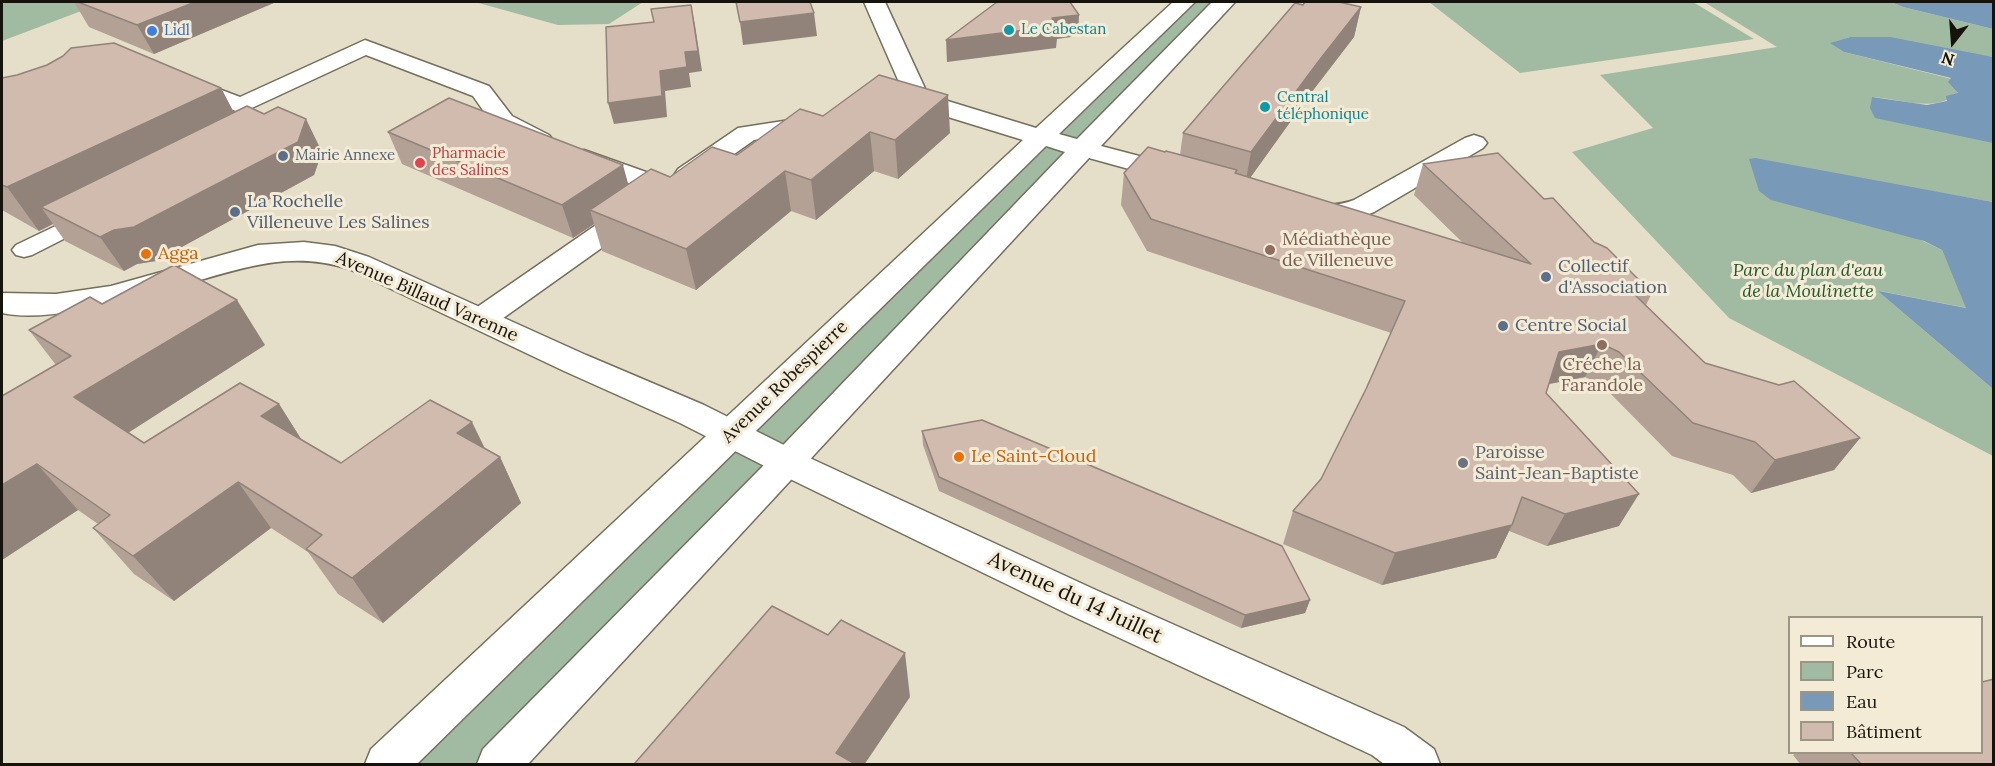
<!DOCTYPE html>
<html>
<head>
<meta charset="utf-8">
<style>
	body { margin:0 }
	#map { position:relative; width:1995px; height:766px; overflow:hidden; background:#e5dec8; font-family:Lora,serif }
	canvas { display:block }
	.frame { position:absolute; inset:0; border:3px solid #16130c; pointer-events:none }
	.legend { position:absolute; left:1788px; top:616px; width:195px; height:138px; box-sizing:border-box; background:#f3ebd5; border:2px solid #9b9585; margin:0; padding:8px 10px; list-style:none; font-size:18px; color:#16130c }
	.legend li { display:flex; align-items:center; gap:12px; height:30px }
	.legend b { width:30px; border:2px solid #9b9585 }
	.north { position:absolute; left:1923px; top:12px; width:60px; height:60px; -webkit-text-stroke:4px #f3ebd5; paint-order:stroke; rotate:197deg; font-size:16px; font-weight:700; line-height:24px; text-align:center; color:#16130c }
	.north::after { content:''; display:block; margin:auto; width:21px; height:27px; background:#16130c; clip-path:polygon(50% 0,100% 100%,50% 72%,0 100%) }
</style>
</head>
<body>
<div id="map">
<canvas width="1995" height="766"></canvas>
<div class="frame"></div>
<ul class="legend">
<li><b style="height:8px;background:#fff"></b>Route</li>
<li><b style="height:16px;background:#a1bba3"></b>Parc</li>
<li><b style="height:16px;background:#7899b8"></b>Eau</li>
<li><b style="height:16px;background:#d0bbae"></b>Bâtiment</li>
</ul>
<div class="north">N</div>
</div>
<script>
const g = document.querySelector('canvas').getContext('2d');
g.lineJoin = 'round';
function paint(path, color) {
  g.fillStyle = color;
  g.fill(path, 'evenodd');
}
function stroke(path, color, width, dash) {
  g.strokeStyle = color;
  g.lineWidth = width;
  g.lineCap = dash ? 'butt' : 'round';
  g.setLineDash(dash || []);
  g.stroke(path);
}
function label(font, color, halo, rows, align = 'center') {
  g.font = font + ' Lora,serif';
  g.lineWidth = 6;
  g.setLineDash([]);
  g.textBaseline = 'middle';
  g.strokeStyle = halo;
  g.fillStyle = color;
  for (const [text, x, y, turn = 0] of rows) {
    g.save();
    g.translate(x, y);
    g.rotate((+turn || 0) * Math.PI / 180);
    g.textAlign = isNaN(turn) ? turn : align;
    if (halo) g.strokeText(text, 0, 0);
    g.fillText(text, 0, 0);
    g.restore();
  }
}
paint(new Path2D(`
	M 2,2 L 105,2 L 2,41 Z
	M 475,2 L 643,2 L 609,24 L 558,25 Z
	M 1185,2 L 1224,2 L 1188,37 L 775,477 L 499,764 L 387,764 L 1025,152 Z
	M 1429,2 L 1693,2 L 1754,39 L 1520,73 Z
	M 1704,2 L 1891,2 L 1903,7 L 1993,29 L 1993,57 L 1850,37 L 1831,43 L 1844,52 L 1952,79 L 1958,94 C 1930,113 1903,99 1872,97 L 1993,143 L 1993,202 L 1749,159 L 1942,250 L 1967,308 L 1880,291 L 1880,293 L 1993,389 L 1993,456 L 1729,318 L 1572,152 L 1653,128 L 1600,75 L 1777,47 Z`), '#a1bba3');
paint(new Path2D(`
	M 1891,2 L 1993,2 L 1993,29 L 1903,7 Z
	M 1850,37 L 1890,37 L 1993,57 L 1993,143 L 1875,118 L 1870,108 L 1872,97 L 1927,105 L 1947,101 L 1946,96 L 1958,93 L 1948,82 L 1951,78 L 1844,52 L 1830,43 Z
	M 1755,158 L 1993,202 L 1993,389 L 1880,293 L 1879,291 L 1966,308 L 1942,250 L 1924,241 L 1771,200 L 1759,191 L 1749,159 Z`), '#7899b8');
const service = new Path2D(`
	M 91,209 L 99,211 L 102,216 L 99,221 L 32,255 L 24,257 L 16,255 L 12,250 L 16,245 Z`);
const minor = new Path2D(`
	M 864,2 L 885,2 L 928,95 L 1036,128 L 1173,2 L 1195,2 L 1059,134 L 1077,139 L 1212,2 L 1235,2 L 1101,146 L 1185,168 L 1189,174 L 1185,180 L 1176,182 L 1089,158 L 528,764 L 477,764 L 483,749 L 762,467 L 1065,152 L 1046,146 L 417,764 L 365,764 L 371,749 L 1023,140 L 909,105 Z
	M 365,40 L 489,86 L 512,116 L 549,135 L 553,140 L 549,145 L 540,148 L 531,145 L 494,126 L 473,96 L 366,55 L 241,113 L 179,89 L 175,84 L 179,79 L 187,77 L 240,97 Z
	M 816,116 L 825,118 L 828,123 L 825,128 L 754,140 L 696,181 L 687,183 L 678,181 L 674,175 L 678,169 L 738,128 Z
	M 1474,135 L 1483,138 L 1487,143 L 1483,148 L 1374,212 L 1355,220 L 1345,222 L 1312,222 L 1302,220 L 1298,214 L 1302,208 C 1320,204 1337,207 1354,200 L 1465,138 Z
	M 584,150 L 677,183 L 681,189 L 677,195 L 667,197 L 575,164 L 571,158 L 575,152 Z
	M 635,203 L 645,205 L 649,211 L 645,217 L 492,326 L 481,329 L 470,326 L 465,319 L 470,312 L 625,205 Z`);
const tertiary = new Path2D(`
	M 304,242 L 335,246 L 369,257 L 586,355 L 704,405 L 814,460 L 1098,591 L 1404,727 L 1434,749 L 1440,764 L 1384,764 L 1372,755 L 1070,615 L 788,478 L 680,423 L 564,371 L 349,269 C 291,250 242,268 187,284 C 149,294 113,304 75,311 C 51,315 25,318 2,313 L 2,293 L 56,294 L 111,286 L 258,245 Z`);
stroke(service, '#746e5b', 3);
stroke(minor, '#746e5b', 3);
stroke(tertiary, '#746e5b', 3);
paint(service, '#fff');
paint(minor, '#fff');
paint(tertiary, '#fff');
paint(new Path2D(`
	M 74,2 L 276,2 L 154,54 L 89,27 Z
	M 1303,5 L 1361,7 L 1354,37 L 1311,93 L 1250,178 L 1463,243 L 1414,195 L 1423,164 L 1544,199 L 1652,293 L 1646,305 L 1705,363 L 1860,438 L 1834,470 L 1751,493 L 1733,475 L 1672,456 L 1602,385 L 1585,377 L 1549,384 L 1546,393 L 1619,526 L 1547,546 L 1509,531 L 1496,558 L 1382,585 L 1283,544 L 1293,511 L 1321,479 L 1366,389 L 1391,333 L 1147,251 L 1121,205 L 1124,173 L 1165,152 L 1180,155 L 1183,133 Z
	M 2,78 L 221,88 L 234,113 L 322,152 L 314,175 L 156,261 L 137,264 L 124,271 L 65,241 L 53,224 L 39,231 L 2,210 Z
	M 823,116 L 950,133 L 898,179 L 874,171 L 816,220 L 791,211 L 696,290 L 602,251 L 594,224 L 573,238 L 402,164 L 388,132 L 629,184 L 670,177 L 737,155 Z
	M 29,330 L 265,345 L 128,433 L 144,443 L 279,404 L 301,439 L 341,463 L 485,449 L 500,457 L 521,503 L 383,623 L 338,594 L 308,552 L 271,528 L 174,601 L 134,574 L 93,528 L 98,524 L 78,510 L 2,560 L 2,396 L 56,365 Z
	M 922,431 L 1310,600 L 1305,613 L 1241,628 L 939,491 L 923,445 Z
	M 1796,753 L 1982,753 L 1994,765 L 1801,765 L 1793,755 Z`), '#b3a196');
paint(new Path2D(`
	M 195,2 L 276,2 L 154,54 L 137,25 Z
	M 691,5 L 695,25 L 702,71 L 689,73 L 691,87 L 665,91 L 667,117 L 614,124 L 608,103 L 685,52 Z
	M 1361,7 L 1354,37 L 1311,93 L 1245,185 L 1251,152 L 1318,62 Z
	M 814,13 L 817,36 L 743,45 L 740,22 Z
	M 1079,15 L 1078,36 L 1057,39 L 1056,48 L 947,62 L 946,40 L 1052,18 Z
	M 221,88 L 243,130 L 41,207 L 53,224 L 39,231 L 7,187 Z
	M 948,95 L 950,133 L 898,179 L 895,140 Z
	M 306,119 L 322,152 L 314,175 L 156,261 L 137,264 L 124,271 L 100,237 Z
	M 870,132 L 874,171 L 816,220 L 811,180 Z
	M 623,165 L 632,198 L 590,210 L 594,224 L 573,238 L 562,205 Z
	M 785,171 L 791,211 L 696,290 L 686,249 Z
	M 237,300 L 265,345 L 112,443 L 74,397 Z
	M 1602,344 L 1585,377 L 1544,385 L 1559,352 Z
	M 279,404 L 308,450 L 261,416 Z
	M 472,422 L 492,463 L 500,457 L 521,503 L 383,623 L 352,578 L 457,433 Z
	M 1860,438 L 1834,470 L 1751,493 L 1775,460 Z
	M 37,464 L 78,510 L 2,560 L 2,485 Z
	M 238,482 L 271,528 L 174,601 L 133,556 Z
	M 1639,494 L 1619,526 L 1547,546 L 1565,514 Z
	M 1512,525 L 1496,558 L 1382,585 L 1395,553 Z
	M 1310,600 L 1305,613 L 1241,628 L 1245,615 Z
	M 905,653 L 910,697 L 864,765 L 838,765 L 836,753 Z`), '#92837a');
const building = new Path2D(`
	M 78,2 L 195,2 L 137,25 Z
	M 736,2 L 810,2 L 814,13 L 740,22 Z
	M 997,2 L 1070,2 L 1079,15 L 1052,18 L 1057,26 L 946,40 Z
	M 1305,2 L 1339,2 L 1361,7 L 1318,62 L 1251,152 L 1183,133 L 1295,3 L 1303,5 Z
	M 691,5 L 698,51 L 685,52 L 687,67 L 660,71 L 662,96 L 608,103 L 606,27 L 654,22 L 651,9 Z
	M 114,43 L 221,88 L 7,187 L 2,185 L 2,78 L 17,75 L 47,65 L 63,56 L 71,48 Z
	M 879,75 L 948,95 L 895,140 L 870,132 L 811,180 L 785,171 L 686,249 L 590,210 L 651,169 L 670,177 L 712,147 L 737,155 L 800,109 L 823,116 Z
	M 449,98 L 623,165 L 562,205 L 388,132 Z
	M 247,106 L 264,114 L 278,107 L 306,119 L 298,142 L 134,227 L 114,230 L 100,237 L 41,207 Z
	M 1148,147 L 1165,152 L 1166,151 L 1237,170 L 1235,173 L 1531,264 L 1423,164 L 1498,153 L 1544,199 L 1553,198 L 1594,242 L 1607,248 L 1652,293 L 1635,295 L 1705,363 L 1779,385 L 1794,381 L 1860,438 L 1775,460 L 1755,442 L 1693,423 L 1619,352 L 1602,344 L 1559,352 L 1546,393 L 1639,494 L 1565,514 L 1522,497 L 1512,525 L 1395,553 L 1293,511 L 1321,479 L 1366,389 L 1405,301 L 1151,219 L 1124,173 Z
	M 174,265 L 237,300 L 74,397 L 144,443 L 240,383 L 279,404 L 261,416 L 341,463 L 430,400 L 472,422 L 457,433 L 500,457 L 352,578 L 306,549 L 322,535 L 238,482 L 133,556 L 93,528 L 110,515 L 37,464 L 2,485 L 2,396 L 71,356 L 29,330 L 90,297 L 102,304 Z
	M 982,420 L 1282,546 L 1310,600 L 1245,615 L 939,477 L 922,431 Z
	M 772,606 L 828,635 L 841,620 L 905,653 L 836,753 L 857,765 L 636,765 L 635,763 Z
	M 1994,679 L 1994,765 L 1862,765 L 1851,753 L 1982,753 L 1982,682 Z`);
paint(building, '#d0bbae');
stroke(building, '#92837a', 1.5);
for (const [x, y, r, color] of [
	[1009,30,6,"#0f9aa8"],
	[152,31,6,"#3f7fe0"],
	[1265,107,6,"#0f9aa8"],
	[283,156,6,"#5c6f8a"],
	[420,163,6,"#e0444e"],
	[235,212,6,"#5c6f8a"],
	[1270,250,6,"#8d6e63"],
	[146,254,6,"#e8710a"],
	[1546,277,6,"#5c6f8a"],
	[1503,326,6,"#5c6f8a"],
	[1602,345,6,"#8d6e63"],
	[959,457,6,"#e8710a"],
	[1463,463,6,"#6b7280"]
]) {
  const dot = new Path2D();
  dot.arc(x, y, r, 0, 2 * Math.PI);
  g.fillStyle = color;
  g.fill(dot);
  stroke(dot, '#f3ebd5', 2);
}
label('15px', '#0d838f', '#f3ebd5', [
	["Le Cabestan",1021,30],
	["Central",1277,98],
	["téléphonique",1277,115]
], 'left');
label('15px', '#366cbe', '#f3ebd5', [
	["Lidl",164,31]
], 'left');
label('15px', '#be3a42', '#f3ebd5', [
	["Pharmacie",432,154],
	["des Salines",432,171]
], 'left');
label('15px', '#4e5e75', '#f3ebd5', [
	["Mairie Annexe",295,156]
], 'left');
label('18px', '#4e5e75', '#f3ebd5', [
	["La Rochelle",247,202],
	["Villeneuve Les Salines",247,223],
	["Collectif",1558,267],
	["d'Association",1558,288],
	["Centre Social",1515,326]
], 'left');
label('18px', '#785e54', '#f3ebd5', [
	["Médiathèque",1282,240],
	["de Villeneuve",1282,261],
	["Créche la",1602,365,"center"],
	["Farandole",1602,386,"center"]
], 'left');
label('18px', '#c56008', '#f3ebd5', [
	["Agga",158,254],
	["Le Saint-Cloud",971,457]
], 'left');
label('italic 18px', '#24572c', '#f3ebd5', [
	["Parc du plan d'eau",1808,271],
	["de la Moulinette",1808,292]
]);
label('18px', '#16130c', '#f3ebd5', [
	["Avenue Billaud Varenne",427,297,24],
	["Avenue Robespierre",785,382,-44]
]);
label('18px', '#5b616d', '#f3ebd5', [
	["Paroisse",1475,453],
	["Saint-Jean-Baptiste",1475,474]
], 'left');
label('21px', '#16130c', '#f3ebd5', [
	["Avenue du 14 Juillet",1075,598,25]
]);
</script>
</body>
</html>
